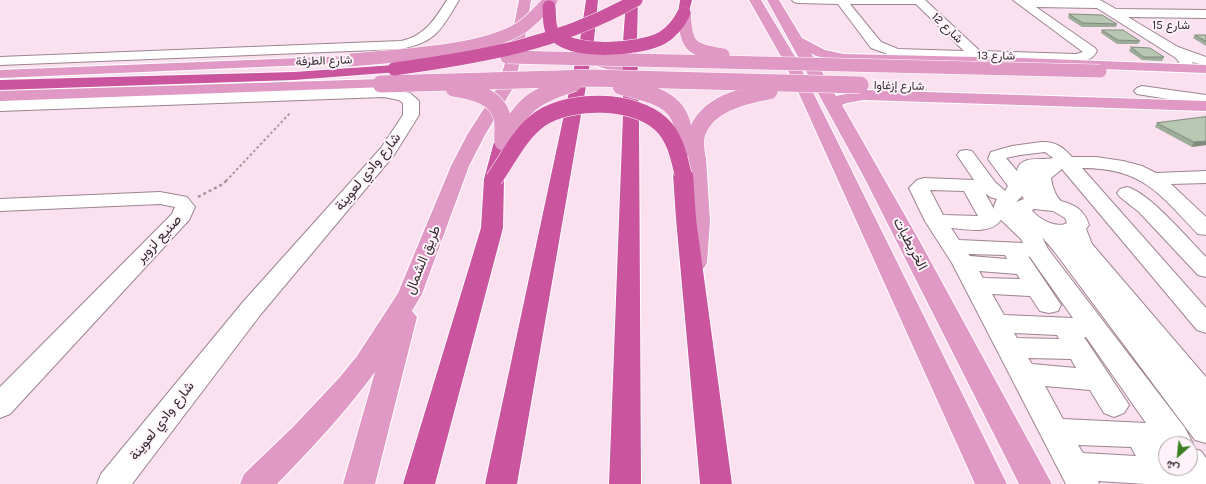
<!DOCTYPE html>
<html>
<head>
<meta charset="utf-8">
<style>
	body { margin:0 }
	#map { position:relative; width:1206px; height:484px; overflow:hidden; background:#fbe1ef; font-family:Karla,Vazirmatn,sans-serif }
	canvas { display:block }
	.north { position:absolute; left:1158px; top:436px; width:40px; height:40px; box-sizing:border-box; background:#fef3f9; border:1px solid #aea3a9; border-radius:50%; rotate:207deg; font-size:11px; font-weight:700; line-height:16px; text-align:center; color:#352b30 }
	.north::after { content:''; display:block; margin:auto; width:14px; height:18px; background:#397d1f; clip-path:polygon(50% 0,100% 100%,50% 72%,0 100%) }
</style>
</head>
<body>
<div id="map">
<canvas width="1206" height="484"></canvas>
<div class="north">ش</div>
</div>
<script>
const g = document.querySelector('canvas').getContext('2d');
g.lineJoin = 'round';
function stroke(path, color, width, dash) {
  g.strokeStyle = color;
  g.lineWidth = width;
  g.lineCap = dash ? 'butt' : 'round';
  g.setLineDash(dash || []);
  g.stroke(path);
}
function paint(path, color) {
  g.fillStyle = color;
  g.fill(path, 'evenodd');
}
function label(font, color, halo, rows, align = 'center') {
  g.font = font + ' Karla,Vazirmatn,sans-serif';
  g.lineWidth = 4;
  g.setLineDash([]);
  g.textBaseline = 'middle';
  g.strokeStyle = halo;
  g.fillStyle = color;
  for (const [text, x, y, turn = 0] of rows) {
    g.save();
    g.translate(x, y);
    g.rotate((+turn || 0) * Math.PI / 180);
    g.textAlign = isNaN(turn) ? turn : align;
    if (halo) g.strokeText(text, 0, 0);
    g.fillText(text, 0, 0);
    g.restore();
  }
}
const minor = new Path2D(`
	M 447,0 L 459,0 C 441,29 437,42 401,49 L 0,65 L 0,57 L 401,41 C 425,36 435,19 447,0 Z
	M 792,0 L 925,0 L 980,51 L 1076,54 L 1083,52 L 1013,0 L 1100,0 L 1116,9 L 1206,10 L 1206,18 L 1128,17 L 1178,47 L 1206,57 L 1206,66 L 1193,62 L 1187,71 L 1182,72 L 1177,71 L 1175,68 L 1179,62 L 1176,58 L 1097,8 L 1036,7 L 1095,48 L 1097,51 C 1092,60 1086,61 1076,62 L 896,57 L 871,48 L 838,4 L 798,3 L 794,2 ZM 850,4 L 916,4 L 964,51 L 898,49 L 881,42 Z
	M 1142,86 L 1206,95 L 1206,105 L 1137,94 L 1134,91 L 1137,88 Z
	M 384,87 L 410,93 L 419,101 L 419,115 L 394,155 L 261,314 L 132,484 L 97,484 L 101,474 L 243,302 L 381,148 L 403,115 L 403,103 L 399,100 L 384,97 L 0,111 L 0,101 Z
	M 1041,142 C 1055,141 1063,147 1072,157 L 1096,157 L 1123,161 L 1142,166 L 1156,173 L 1206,171 L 1206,183 L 1171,184 L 1206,217 L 1206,235 L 1198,234 C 1159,193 1142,168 1082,168 L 1206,308 L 1206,333 L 1197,330 L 1062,169 L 1051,178 C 1052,185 1055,196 1061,201 C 1064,202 1068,203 1070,204 C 1080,208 1086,215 1089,225 L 1086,229 L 1092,244 L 1206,377 L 1206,443 L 1195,440 L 1054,251 L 1042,237 L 1048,249 L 1185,428 L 1193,444 L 1191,448 L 1201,451 L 1206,458 L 1206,484 L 1146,484 L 1098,481 L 1099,484 L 1066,484 L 952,263 L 925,221 L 909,188 L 917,180 L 924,178 L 974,180 L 957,155 L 960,151 L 966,150 L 972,151 L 995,182 L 1005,191 L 1008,186 L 988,159 L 991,152 L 1012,146 ZM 1045,152 L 1053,158 C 1043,161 1020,154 1017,171 L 1006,158 L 1020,155 ZM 930,190 L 964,191 L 978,216 L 943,215 ZM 985,193 L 990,197 L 997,199 L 994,206 L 994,209 ZM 1022,196 L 1024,199 L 1016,202 ZM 1034,209 L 1053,211 L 1065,218 L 1067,223 C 1057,229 1038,219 1032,210 ZM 999,218 L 1021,239 L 1023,243 L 959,240 L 951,228 C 966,229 990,235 1001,220 ZM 968,254 L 1005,255 L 1007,259 L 970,256 ZM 1028,256 L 1030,257 L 1073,318 L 1004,315 L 992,294 L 1030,296 L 1040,311 L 1049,313 L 1058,311 L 1061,305 ZM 979,271 L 1017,274 L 1020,279 L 983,278 ZM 1014,333 L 1057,335 L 1059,339 L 1017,338 ZM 1084,337 L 1086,337 L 1146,423 L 1063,419 L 1045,386 L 1090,390 L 1104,413 L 1114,417 L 1124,413 L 1129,405 ZM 1028,358 L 1071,359 L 1076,368 L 1032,364 ZM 1166,444 L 1190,444 L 1190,468 L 1166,468 ZM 1078,445 L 1131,447 L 1136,456 L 1083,453 Z
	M 1127,187 C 1150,193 1188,239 1206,257 L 1206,277 L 1198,275 L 1139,212 L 1120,197 L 1117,193 L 1120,189 Z
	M 160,192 L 187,197 L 195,207 L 189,220 L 10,414 L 0,418 L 0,387 L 172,214 L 175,207 L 160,204 L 0,211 L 0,199 Z`);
const major = new Path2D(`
	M 519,0 L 531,0 L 523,51 L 513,88 L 485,135 L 469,166 L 422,294 L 412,311 L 417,317 L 375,484 L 343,484 L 375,372 C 346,412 312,448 277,484 L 240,484 L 244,474 L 293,427 L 339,378 L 357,356 L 398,293 L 451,166 L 467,135 L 497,88 L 509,51 Z
	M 749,0 L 761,0 L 797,60 L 1007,484 L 975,484 L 800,96 L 783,60 Z
	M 767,0 L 779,0 L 802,38 L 825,50 L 844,54 L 1022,58 L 1206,65 L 1206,73 L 1022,66 L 844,62 L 816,56 L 811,53 L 836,96 L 864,90 L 1206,101 L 1206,111 L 864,100 L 847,103 L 842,105 L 919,240 L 1052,484 L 1019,484 L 865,179 Z
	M 586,54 L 627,67 L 629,70 L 627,73 L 622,74 L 581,61 L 579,58 L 581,55 Z
	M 374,55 L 379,56 L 381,59 L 379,62 L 0,78 L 0,70 Z
	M 381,79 L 386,81 L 389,84 L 386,87 L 0,101 L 0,91 Z
	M 697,152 L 703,154 L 706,158 L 710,221 L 707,263 L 704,268 L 696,270 L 688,268 L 685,263 L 688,221 L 688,158 L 691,154 Z`);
const highway = new Path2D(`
	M 586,0 L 598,0 L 594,40 L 517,484 L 485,484 L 580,40 Z
	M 626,0 L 638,0 L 637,42 L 639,114 L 641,484 L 609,484 L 623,114 L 623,42 Z
	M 680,0 L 692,0 L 688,16 L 680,16 L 678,13 Z
	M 394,65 L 399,66 L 401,69 L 399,72 L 294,80 L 0,90 L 0,80 L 294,72 Z
	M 503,137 L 509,138 L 512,142 L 504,179 L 503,228 L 435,484 L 403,484 L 481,228 L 484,179 L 494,142 L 497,138 Z
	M 683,168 L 690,170 L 693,174 L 696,219 L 732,484 L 700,484 L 676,219 L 673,174 L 676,170 Z`);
stroke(minor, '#9c8490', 2);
stroke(major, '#fff', 2);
stroke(highway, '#fff', 2);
stroke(new Path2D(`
	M 226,181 L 291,112`), '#a7949e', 2, [2.5, 2.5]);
stroke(new Path2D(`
	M 198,197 L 223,184 L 227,180`), '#a7949e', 2.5, [3, 3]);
paint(minor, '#fff');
paint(major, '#e098c5');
paint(highway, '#cb549e');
const majorBridgeFar1 = new Path2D(`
	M 684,13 C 687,47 689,49 723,55
	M 507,57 L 1100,71
	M 351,60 C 399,55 478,53 519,29 C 531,22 541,9 551,0
	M 558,79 L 628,79`);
const majorBridge = new Path2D(`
	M 381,84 L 591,78 L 860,85
	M 621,86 C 644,93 675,96 682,124 C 684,132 683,141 684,149
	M 454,88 C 472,91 497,96 502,117 C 504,125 502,134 503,142
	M 503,142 C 522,104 534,96 574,83
	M 697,158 C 696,150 694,141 697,133 C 707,104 742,96 769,91`);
const highwayBridgeFar1 = new Path2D(`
	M 549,7 C 550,15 548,27 554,34 C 571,55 640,50 662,38 C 672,32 679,23 684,13
	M 394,69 C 482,57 558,44 636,0`);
const highwayBridge = new Path2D(`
	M 494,179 C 508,159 520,133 540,119 C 571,98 634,99 661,124 C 675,137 679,157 683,174`);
stroke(majorBridgeFar1, '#fff', 14, []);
stroke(majorBridge, '#fff', 18, []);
stroke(highwayBridgeFar1, '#fff', 14, []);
stroke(highwayBridge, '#fff', 18, []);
stroke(majorBridgeFar1, '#e098c5', 13);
stroke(majorBridge, '#e098c5', 17);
stroke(highwayBridgeFar1, '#cb549e', 13);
stroke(highwayBridge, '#cb549e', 17);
paint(new Path2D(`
	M 1069,14 L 1117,24 L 1116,27 L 1082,27 L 1068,18 Z
	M 1102,30 L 1140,41 L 1138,44 L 1117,44 L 1101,33 Z
	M 1195,35 L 1206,35 L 1206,46 L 1193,38 Z
	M 1131,47 L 1164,57 L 1162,61 L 1142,60 L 1129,51 Z
	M 1206,117 L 1206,145 L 1192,147 L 1155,127 L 1157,123 Z`), '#9dab99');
paint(new Path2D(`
	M 1206,141 L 1206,145 L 1192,147 L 1194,142 Z`), '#808b7d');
const building = new Path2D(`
	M 1069,14 L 1102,15 L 1117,24 L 1083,23 Z
	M 1102,30 L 1123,30 L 1140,41 L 1118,40 Z
	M 1195,35 L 1206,35 L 1206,41 Z
	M 1131,47 L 1150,48 L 1164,57 L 1144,57 Z
	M 1206,117 L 1206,141 L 1194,142 L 1157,123 Z`);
paint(building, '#b7c7b2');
stroke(building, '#808b7d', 1);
label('12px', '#352b30', '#fef3f9', [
	["شارع 15",1171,26],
	["شارع 12",947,28,44],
	["شارع 13",996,56,1],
	["شارع الطرفة",324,61,-2],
	["شارع إزغاوا",899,86,1]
]);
label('14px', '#352b30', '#fef3f9', [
	["شارع وادي لعوينة",368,172,-51],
	["صنيع لزوير",159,239,-47],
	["الخريطيات",910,244,62],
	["طريق الشمال",423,260,-68],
	["شارع وادي لعوينة",162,421,-52]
]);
</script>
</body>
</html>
